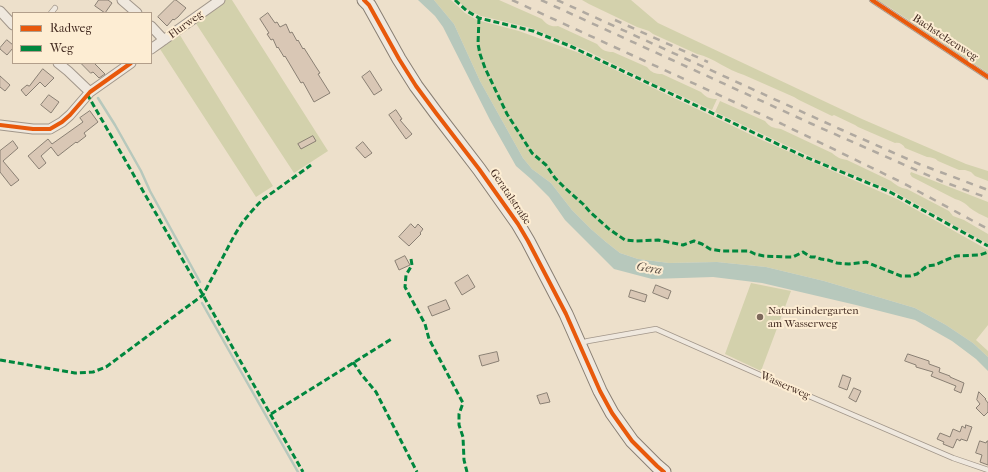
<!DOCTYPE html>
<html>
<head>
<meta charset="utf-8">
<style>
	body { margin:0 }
	#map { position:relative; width:988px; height:472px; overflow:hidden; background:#ede0cb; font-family:"IM FELL French Canon",serif }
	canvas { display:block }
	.legend { position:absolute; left:12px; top:12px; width:140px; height:52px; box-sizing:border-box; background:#fdedd3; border:1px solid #b29f8b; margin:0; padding:5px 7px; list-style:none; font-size:12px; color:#422a20 }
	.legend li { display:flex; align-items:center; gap:8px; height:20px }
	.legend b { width:20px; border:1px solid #b29f8b }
</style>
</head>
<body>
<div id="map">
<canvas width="988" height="472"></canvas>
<ul class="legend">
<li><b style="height:5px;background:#e8590c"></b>Radweg</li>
<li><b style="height:5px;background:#00873e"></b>Weg</li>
</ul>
</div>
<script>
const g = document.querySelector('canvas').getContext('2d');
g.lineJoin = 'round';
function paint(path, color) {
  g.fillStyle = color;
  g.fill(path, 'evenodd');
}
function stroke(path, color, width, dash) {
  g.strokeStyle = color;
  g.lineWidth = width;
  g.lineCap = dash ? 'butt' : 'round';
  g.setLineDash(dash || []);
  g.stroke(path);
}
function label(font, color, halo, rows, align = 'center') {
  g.font = font + ' "IM FELL French Canon",serif';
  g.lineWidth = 4;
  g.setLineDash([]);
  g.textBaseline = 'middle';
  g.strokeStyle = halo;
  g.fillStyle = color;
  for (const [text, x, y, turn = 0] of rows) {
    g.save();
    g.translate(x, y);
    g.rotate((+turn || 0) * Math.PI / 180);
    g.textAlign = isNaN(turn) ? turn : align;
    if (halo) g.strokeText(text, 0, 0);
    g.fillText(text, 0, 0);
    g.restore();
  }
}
paint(new Path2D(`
	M 225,0 L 232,0 L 328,151 L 294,173 L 195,22 Z
	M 434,0 L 451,0 L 465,13 L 477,20 L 519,31 L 582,54 L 762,140 L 897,199 L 988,250 L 988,325 L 976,340 L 988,351 L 988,357 L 973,343 L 946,325 L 915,308 L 824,281 L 766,267 L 717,262 L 669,263 L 638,259 L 620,253 L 606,242 L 591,229 L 572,210 L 551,183 L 532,169 L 523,158 L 480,81 L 454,24 Z
	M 457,0 L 499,0 L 542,19 C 547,25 551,27 558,26 L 597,44 C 602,50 605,52 613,52 L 647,67 C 652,73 655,74 662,74 L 701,92 C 706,97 709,99 717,99 L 712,110 L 646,80 L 585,50 L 555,38 L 531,28 L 481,16 L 468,10 Z
	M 582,0 L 631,0 L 658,23 L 862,119 L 966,164 L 988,171 L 988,181 L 975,176 L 971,172 L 965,170 L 959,170 L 938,161 C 935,158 931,157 927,157 L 905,148 C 903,144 899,142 895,143 L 858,127 L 855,125 L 834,115 L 832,116 L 799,100 L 794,97 L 744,75 C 727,70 714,58 697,54 L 653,34 L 649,31 L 637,27 L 589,4 Z
	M 877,0 L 988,0 L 988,73 L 889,7 Z
	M 178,32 L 273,186 L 256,197 L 160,49 Z
	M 720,101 L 765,121 C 770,127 773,128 781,129 L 832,153 C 837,157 840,159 847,160 L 891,181 C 896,185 900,188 907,189 L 949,211 L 953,216 L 964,220 L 988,234 L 988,244 L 893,191 L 824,163 L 715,112 Z
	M 911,172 L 988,202 L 988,218 C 982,215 975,212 970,208 C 965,203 962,201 955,199 L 912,177 L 910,174 Z
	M 751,283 L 791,291 L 761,371 L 725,354 Z`), '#d3d1ac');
paint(new Path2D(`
	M 418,0 L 434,0 L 454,24 L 480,81 L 523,158 L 532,169 L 551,183 L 572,210 L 591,229 L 606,242 L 620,253 L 638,259 L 669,263 L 717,262 L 766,267 L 824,281 L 915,308 L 946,325 L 973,343 L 988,357 L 988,371 L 976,359 L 952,341 L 915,320 L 856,305 L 762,283 L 713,277 L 652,279 L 614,269 L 565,220 L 549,197 L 531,179 L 516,166 L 490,120 L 443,27 L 435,16 Z`), '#b7c8bc');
stroke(new Path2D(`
	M 98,98 L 115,125 L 141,171 L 150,191 L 200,282
	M 202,303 L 298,472`), '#b7c8bc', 2.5);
const building = new Path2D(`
	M 99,0 L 108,0 L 112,3 L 105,13 L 95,6 Z
	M 175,0 L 176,0 L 186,8 L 178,17 L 174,20 L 173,19 L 167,26 L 158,17 Z
	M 268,13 L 275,23 L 277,22 L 280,27 L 286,24 L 290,33 L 292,32 L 297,41 L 298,40 L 303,49 L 304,48 L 316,67 L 320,73 L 318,74 L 330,93 L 314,102 L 303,82 L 301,83 L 285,56 L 284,57 L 278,47 L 277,48 L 273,39 L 271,40 L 267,34 L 269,33 L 260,19 Z
	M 7,40 L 13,45 L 13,48 L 7,55 L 0,49 L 0,48 Z
	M 81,63 L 94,63 L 105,74 L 99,78 L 93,72 L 91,73 Z
	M 43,69 L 54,78 L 45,87 L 40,82 L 26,96 L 21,90 L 27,85 L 29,86 Z
	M 370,71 L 382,90 L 374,95 L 362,77 Z
	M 0,76 L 10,85 L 5,91 L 0,87 Z
	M 49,95 L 59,102 L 51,113 L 41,105 Z
	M 396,110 L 402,119 L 400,120 L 412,134 L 406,139 L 389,115 Z
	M 90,111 L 98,122 L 84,133 L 86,136 L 77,143 L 76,142 L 58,156 L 51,147 L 41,156 L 46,163 L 39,169 L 28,156 L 48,139 L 52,144 L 83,122 L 80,118 Z
	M 313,136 L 316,141 L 301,149 L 298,144 Z
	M 13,141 L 18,148 L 3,161 L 19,180 L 11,186 L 0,172 L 0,151 Z
	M 363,142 L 372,153 L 365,158 L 356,148 Z
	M 411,224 L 415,228 L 418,224 L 423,229 L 420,233 L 421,234 L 409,246 L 399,237 Z
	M 405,256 L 410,265 L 399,270 L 395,261 Z
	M 468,275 L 475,287 L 462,295 L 455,283 Z
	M 656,285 L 671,291 L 668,299 L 653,293 Z
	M 631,290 L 647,295 L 645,302 L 629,297 Z
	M 446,300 L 450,309 L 432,316 L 428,307 Z
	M 497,352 L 499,361 L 482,366 L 479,356 Z
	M 908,354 L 929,361 L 929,364 L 940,368 L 939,372 L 950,376 L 950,377 L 964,383 L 961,393 L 954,390 L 956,386 L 931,376 L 933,372 L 916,367 L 916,365 L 905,361 Z
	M 843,375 L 851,378 L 847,390 L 839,387 Z
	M 854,388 L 861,391 L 856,402 L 849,398 Z
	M 979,392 L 986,399 L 985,399 L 988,403 L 988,412 L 984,416 L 976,408 L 980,404 L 977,400 Z
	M 547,393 L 550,402 L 540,404 L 537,396 Z
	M 966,425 L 972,427 L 967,441 L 961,439 L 960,441 L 957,439 L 953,448 L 943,444 L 944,442 L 937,439 L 940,433 L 950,437 L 953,429 L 960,432 L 962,426 L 965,428 Z
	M 980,441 L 986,443 L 987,441 L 988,441 L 988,465 L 980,462 L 982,455 L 976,453 Z`);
paint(building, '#d9c7b5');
stroke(building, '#897f73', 1);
const lane = new Path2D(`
	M 872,0 L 988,77
	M 51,13 L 55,8
	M 581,343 L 588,341 L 656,329 L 774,381 L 953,458 L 988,470`);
const street = new Path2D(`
	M 122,0 L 137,13
	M 0,11 L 13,25
	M 151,26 L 164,40
	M 151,49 L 220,0
	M 58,63 L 68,71 L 90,92
	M 0,125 L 33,129 L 50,129 L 62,122 L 70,115 L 90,92 L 131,63`);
const secondary = new Path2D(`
	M 364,0 L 369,5 L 399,59 L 416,86 L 436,113 L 479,169 L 518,224 L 528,241 L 566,314 L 600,391 L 612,413 L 632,441 L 657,466 L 664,472`);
stroke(lane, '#a1968a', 6);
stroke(street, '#a1968a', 11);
stroke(secondary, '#897f73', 15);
stroke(lane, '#efe8de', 4.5);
stroke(street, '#efe8de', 9);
stroke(secondary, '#efe8de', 13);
stroke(new Path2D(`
	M 512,0 L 782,124 L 903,183 L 988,229
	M 541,0 L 812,124 L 941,181 L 988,198
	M 557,0 L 842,130 L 919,164 L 988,190
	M 615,20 L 708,62`), '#b0a9a0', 2.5, [7, 7]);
stroke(new Path2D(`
	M 455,0 L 467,11 L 479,18 L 533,31 L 570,46 L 803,156 L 890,192 L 988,246
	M 479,18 L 478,44 L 480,54 L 485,68 L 507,114 L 532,153 L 546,165 L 555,178 L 565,188 L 583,204 L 590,212 L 609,229 L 625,240 L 635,241 L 658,240 L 683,245 L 694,241 L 702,244 L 710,249 L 722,251 L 749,251 L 755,254 L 764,256 L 785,257 L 793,257 L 803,252 L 811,257 L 815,257 L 821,259 L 828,260 L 837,263 L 849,264 L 866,262 L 901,276 L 910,276 L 917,274 L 927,266 L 935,265 L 946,260 L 956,256 L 980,255 L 988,252
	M 87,94 L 203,295 L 303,472
	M 411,259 L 412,265 L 406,275 L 405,287 L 425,324 L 429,339 L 463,403 L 459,414 L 459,425 L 463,437 L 464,460 L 467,472
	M 0,360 L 75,373 L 93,372 L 106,367 L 203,295 L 234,236 L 242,223 L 251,212 L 262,200 L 311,165
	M 353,362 L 361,374 L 376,392 L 417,472
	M 271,414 L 393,338`), '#00873e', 3, [6, 3]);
stroke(new Path2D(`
	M 364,0 L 369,5 L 399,59 L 416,86 L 436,113 L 479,169 L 518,224 L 528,241 L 566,314 L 600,391 L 612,413 L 632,441 L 657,466 L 664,472
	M 872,0 L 988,77
	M 0,125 L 33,129 L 50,129 L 62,122 L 70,115 L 90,92 L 131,63`), '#e8590c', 4);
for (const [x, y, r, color] of [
	[760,317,4,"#7e6a5c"]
]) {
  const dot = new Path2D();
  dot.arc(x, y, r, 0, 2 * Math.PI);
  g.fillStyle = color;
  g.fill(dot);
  stroke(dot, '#fdedd3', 1.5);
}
label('11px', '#422a20', '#fdedd3', [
	["Flurweg",186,25,-36],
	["Bachstelzenweg",945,38,33],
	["Geratalstraße",510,197,56],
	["Wasserweg",785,386,24]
]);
label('11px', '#422a20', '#fdedd3', [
	["Naturkindergarten",768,311],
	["am Wasserweg",768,324]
], 'left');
label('italic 12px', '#5a4f45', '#fdedd3', [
	["Gera",649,269,10]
]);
</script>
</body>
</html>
